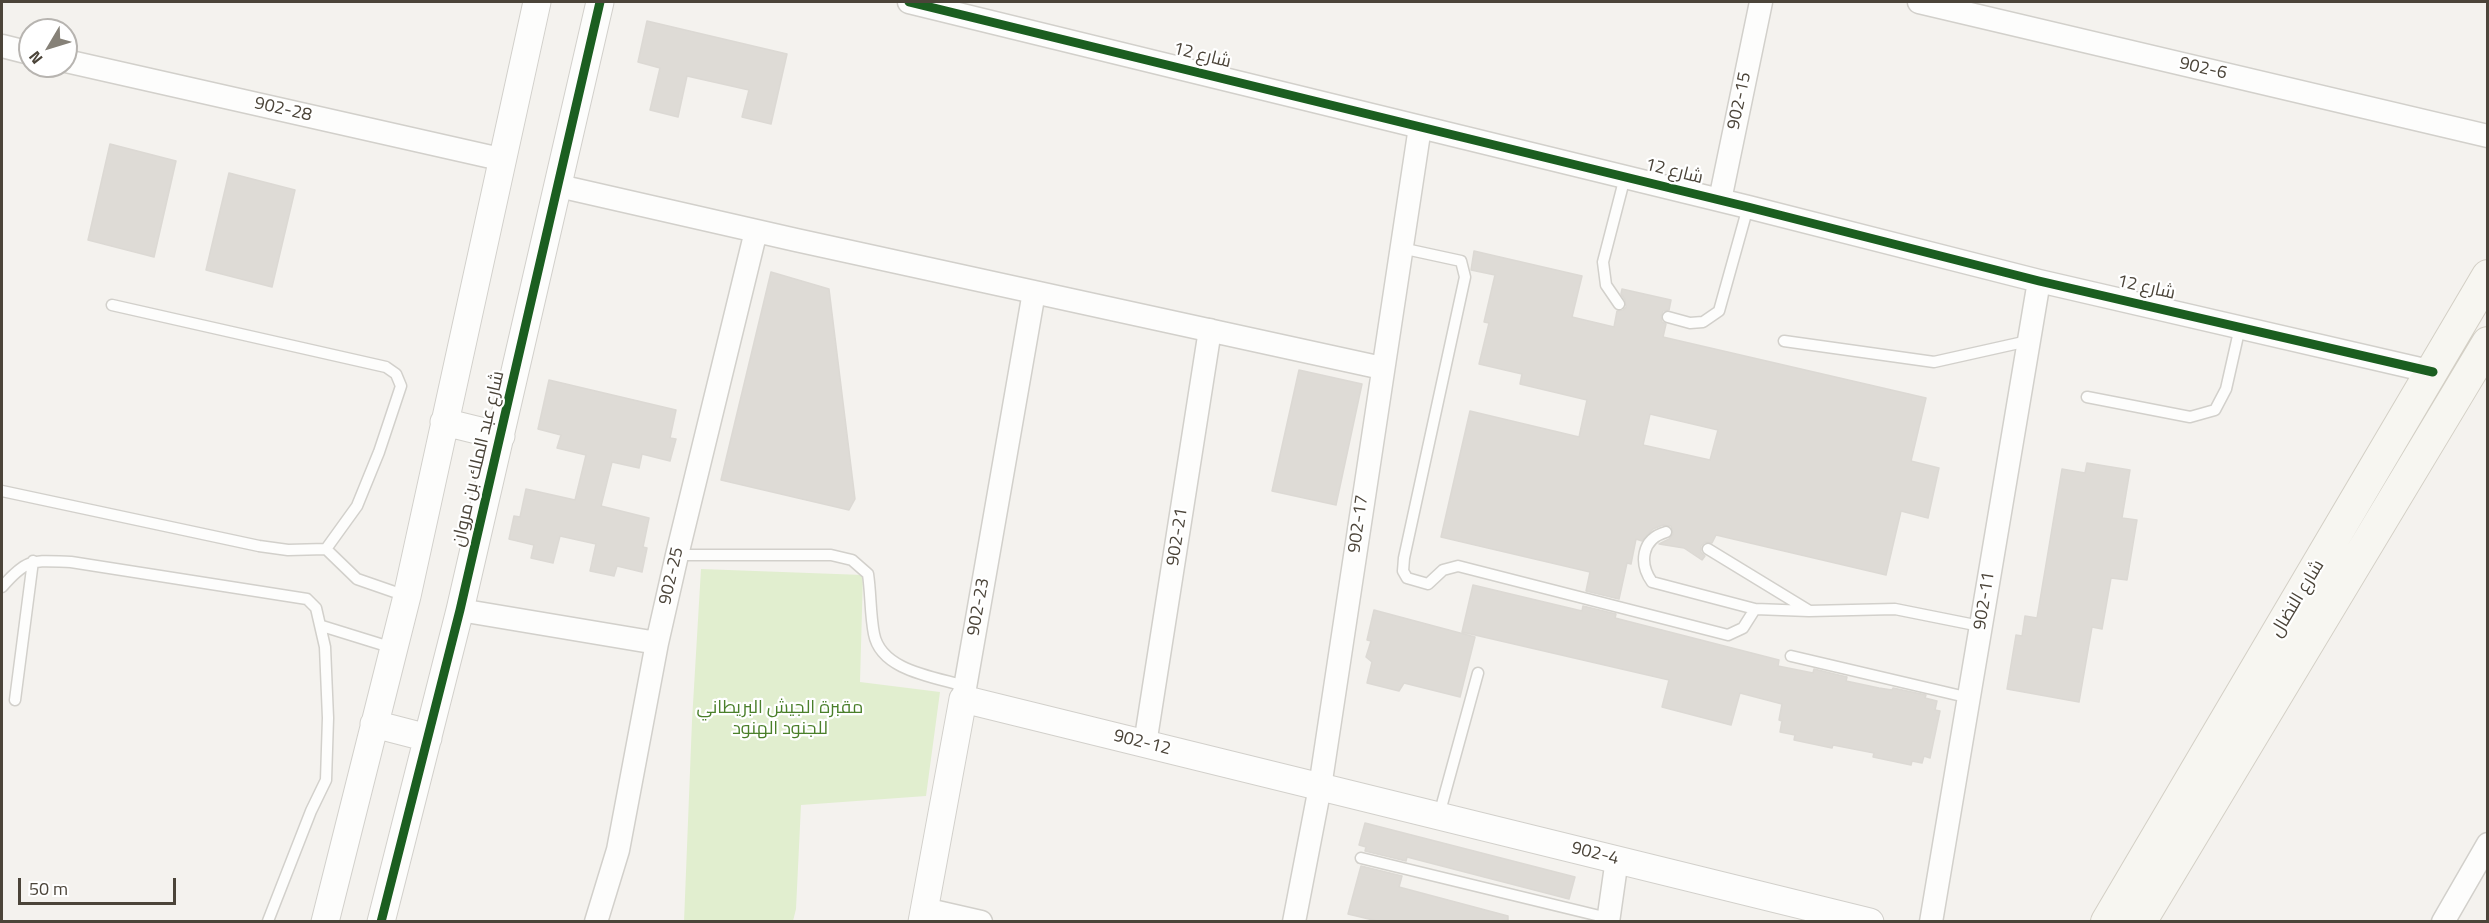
<!DOCTYPE html>
<html>
<head>
<meta charset="utf-8">
<style>
	body { margin:0 }
	#map { position:relative; width:2489px; height:923px; overflow:hidden; background:#f4f2ee; font-family:"Titillium Web",sans-serif }
	canvas { display:block }
	.frame { position:absolute; inset:0; border:3px solid #4b4439; pointer-events:none }
	.north { position:absolute; left:18px; top:18px; width:60px; height:60px; box-sizing:border-box; background:#fff; border:2px solid #b7b4b0; border-radius:50%; rotate:232deg; font-size:16px; font-weight:700; line-height:24px; text-align:center; color:#4b4439 }
	.north::after { content:''; display:block; margin:auto; width:21px; height:27px; background:#868178; clip-path:polygon(50% 0,100% 100%,50% 72%,0 100%) }
	.scale { position:absolute; left:18px; top:878px; width:158px; height:27px; box-sizing:border-box; border:3px solid #4b4439; border-top:0; padding-left:8px; font-size:18px; line-height:21px; white-space:nowrap; color:#4b4439; -webkit-text-stroke:4px #fff; paint-order:stroke }
</style>
</head>
<body>
<div id="map">
<canvas width="2489" height="923"></canvas>
<div class="frame"></div>
<div class="north">N</div>
<div class="scale">50 m</div>
</div>
<script>
const g = document.querySelector('canvas').getContext('2d');
g.lineJoin = 'round';
function paint(path, color) {
  g.fillStyle = color;
  g.fill(path, 'evenodd');
}
function stroke(path, color, width, dash) {
  g.strokeStyle = color;
  g.lineWidth = width;
  g.lineCap = dash ? 'butt' : 'round';
  g.setLineDash(dash || []);
  g.stroke(path);
}
function label(font, color, halo, rows, align = 'center') {
  g.font = font + ' "Titillium Web",Cairo,sans-serif';
  g.lineWidth = 4.5;
  g.setLineDash([]);
  g.textBaseline = 'middle';
  g.strokeStyle = halo;
  g.fillStyle = color;
  for (const [text, x, y, turn = 0] of rows) {
    g.save();
    g.translate(x, y);
    g.rotate((+turn || 0) * Math.PI / 180);
    g.textAlign = isNaN(turn) ? turn : align;
    if (halo) g.strokeText(text, 0, 0);
    g.fillText(text, 0, 0);
    g.restore();
  }
}
paint(new Path2D(`
	M 701,569 L 863,575 L 860,682 L 940,692 L 926,796 L 801,805 L 796,909 L 793,921 L 684,922 L 692,721 Z`), '#e1eecf');
const building = new Path2D(`
	M 647,21 L 787,54 L 771,124 L 742,117 L 749,90 L 687,76 L 678,117 L 650,110 L 660,68 L 638,62 Z
	M 110,144 L 176,161 L 154,257 L 88,240 Z
	M 229,173 L 295,190 L 272,287 L 206,270 Z
	M 1474,251 L 1582,276 L 1572,317 L 1614,327 L 1617,311 L 1623,310 L 1626,307 L 1625,300 L 1621,294 L 1622,289 L 1671,300 L 1669,310 L 1663,311 L 1661,316 L 1662,322 L 1666,324 L 1663,337 L 1926,398 L 1911,461 L 1939,468 L 1928,518 L 1901,511 L 1886,575 L 1716,535 L 1712,543 L 1705,542 L 1701,546 L 1701,552 L 1705,556 L 1702,560 L 1684,548 L 1659,544 L 1669,539 L 1673,534 L 1671,526 L 1663,525 L 1653,529 L 1642,541 L 1636,539 L 1631,564 L 1627,563 L 1619,599 L 1586,591 L 1590,572 L 1441,537 L 1470,411 L 1579,437 L 1587,400 L 1520,384 L 1522,374 L 1479,364 L 1489,323 L 1484,322 L 1495,275 L 1471,270 ZM 1650,414 L 1718,430 L 1710,460 L 1643,445 Z
	M 771,272 L 829,289 L 855,499 L 849,510 L 721,480 Z
	M 1299,370 L 1362,384 L 1336,505 L 1272,491 Z
	M 549,380 L 676,410 L 670,438 L 676,439 L 670,461 L 642,454 L 639,468 L 612,462 L 601,506 L 649,518 L 643,547 L 647,548 L 642,572 L 617,566 L 614,576 L 590,571 L 596,544 L 560,536 L 553,563 L 531,558 L 534,545 L 509,539 L 514,516 L 520,517 L 526,489 L 575,500 L 586,455 L 557,448 L 561,435 L 538,429 Z
	M 2087,463 L 2130,470 L 2122,518 L 2137,520 L 2127,580 L 2111,578 L 2102,629 L 2092,627 L 2079,702 L 2007,689 L 2016,635 L 2022,636 L 2025,616 L 2037,618 L 2062,469 L 2085,473 Z
	M 1473,585 L 1582,611 L 1583,606 L 1616,614 L 1615,618 L 1779,660 L 1778,666 L 1813,673 L 1814,669 L 1847,677 L 1846,681 L 1879,688 L 1892,690 L 1893,688 L 1926,695 L 1925,698 L 1937,701 L 1935,710 L 1940,711 L 1930,758 L 1924,756 L 1922,763 L 1912,761 L 1911,765 L 1873,757 L 1874,753 L 1833,745 L 1832,748 L 1794,740 L 1795,735 L 1780,732 L 1782,721 L 1779,720 L 1782,704 L 1740,693 L 1731,725 L 1662,707 L 1669,680 L 1462,632 Z
	M 1374,610 L 1475,637 L 1460,697 L 1404,683 L 1399,691 L 1367,683 L 1372,662 L 1366,657 L 1371,641 L 1367,640 Z
	M 1365,823 L 1575,877 L 1569,899 L 1407,857 L 1406,861 L 1365,851 L 1366,847 L 1359,845 Z
	M 1361,866 L 1402,876 L 1399,887 L 1508,916 L 1508,921 L 1377,921 L 1348,914 Z`);
paint(building, '#dedbd6');
stroke(building, '#dcd9d4', 1.5);
const service = new Path2D(`
	M 1401,248 L 1461,261 L 1465,277 L 1404,558 L 1403,571 L 1407,578 L 1428,584 L 1443,570 L 1458,566 L 1728,635 L 1743,628 L 1755,609
	M 1619,304 L 1606,285 L 1603,262 L 1625,177
	M 112,305 L 386,367 L 396,374 L 401,386 L 379,452 L 357,506 L 326,549
	M 1668,317 L 1690,323 L 1703,322 L 1719,311 L 1748,207
	M 1784,341 L 1934,362 L 2028,341
	M 2087,397 L 2190,417 L 2215,410 L 2226,389 L 2240,327
	M 2,491 L 259,546 L 288,550 L 326,549 L 357,579 L 406,596
	M 1666,532 C 1641,539 1639,564 1652,582 L 1755,609 L 1809,611 L 1895,609 L 1980,626
	M 1708,549 L 1808,610
	M 677,555 L 831,555 L 852,560 L 868,574 C 871,594 870,614 874,634 C 881,671 935,677 965,686
	M 2,587 C 28,557 33,561 71,562 L 307,599 L 316,608 L 325,647 L 328,718 L 326,780 L 311,811 L 268,921
	M 322,626 L 393,648
	M 1791,656 L 1970,698
	M 15,700 L 33,561
	M 1439,815 L 1478,673
	M 1361,858 L 1608,918`);
const minor = new Path2D(`
	M 909,2 L 1748,207 L 2039,281 L 2433,372
	M 1919,2 L 2488,136
	M 2,46 L 30,53
	M 66,61 L 500,159
	M 559,186 L 796,240 L 1382,368
	M 1720,200 L 1761,2
	M 460,610 L 657,643
	M 963,699 L 1034,292
	M 1145,744 L 1210,330
	M 924,909 L 981,922
	M 596,922 L 618,850 L 657,643 L 677,555 L 756,231
	M 1294,922 L 1320,787 L 1420,127
	M 1608,922 L 1617,859
	M 1931,922 L 2039,281
	M 2443,922 L 2488,844`);
const tertiary = new Path2D(`
	M 444,422 L 501,436
	M 374,724 L 428,738
	M 325,922 L 407,596 L 537,2
	M 381,922 L 460,610 L 600,2
	M 922,922 L 963,699 L 1870,922`);
const secondary = new Path2D(`
	M 2107,922 L 2488,276
	M 2140,922 L 2488,343`);
stroke(service, '#d2d0cb', 13);
stroke(minor, '#d2d0cb', 25);
stroke(tertiary, '#d2d0cb', 29);
stroke(secondary, '#d3cfc5', 34);
stroke(service, '#fdfdfc', 10);
stroke(minor, '#fdfdfc', 22);
stroke(tertiary, '#fdfdfc', 27);
stroke(secondary, '#f7f6f1', 32);
stroke(new Path2D(`
	M 909,2 L 1748,207 L 2039,281 L 2433,372
	M 381,922 L 460,610 L 600,2`), '#1b5e20', 9);
label('18px', '#4b4439', '#fff', [
	["شارع 12",1202,56,14],
	["902-6",2203,69,13],
	["902-15",1740,101,-78],
	["902-28",283,110,13],
	["شارع 12",1674,172,14],
	["شارع 12",2146,288,13],
	["شارع عبد الملك بن مروان",479,459,-77],
	["902-17",1359,524,-82],
	["902-21",1178,537,-81],
	["902-25",672,576,-77],
	["شارع النضال",2298,599,-59],
	["902-11",1985,601,-81],
	["902-23",979,607,-80],
	["902-12",1142,743,14],
	["902-4",1595,854,14]
]);
label('18px', '#4a7f2a', '#fff', [
	["مقبرة الجيش البريطاني",780,709],
	["للجنود الهنود",780,730]
]);
</script>
</body>
</html>
